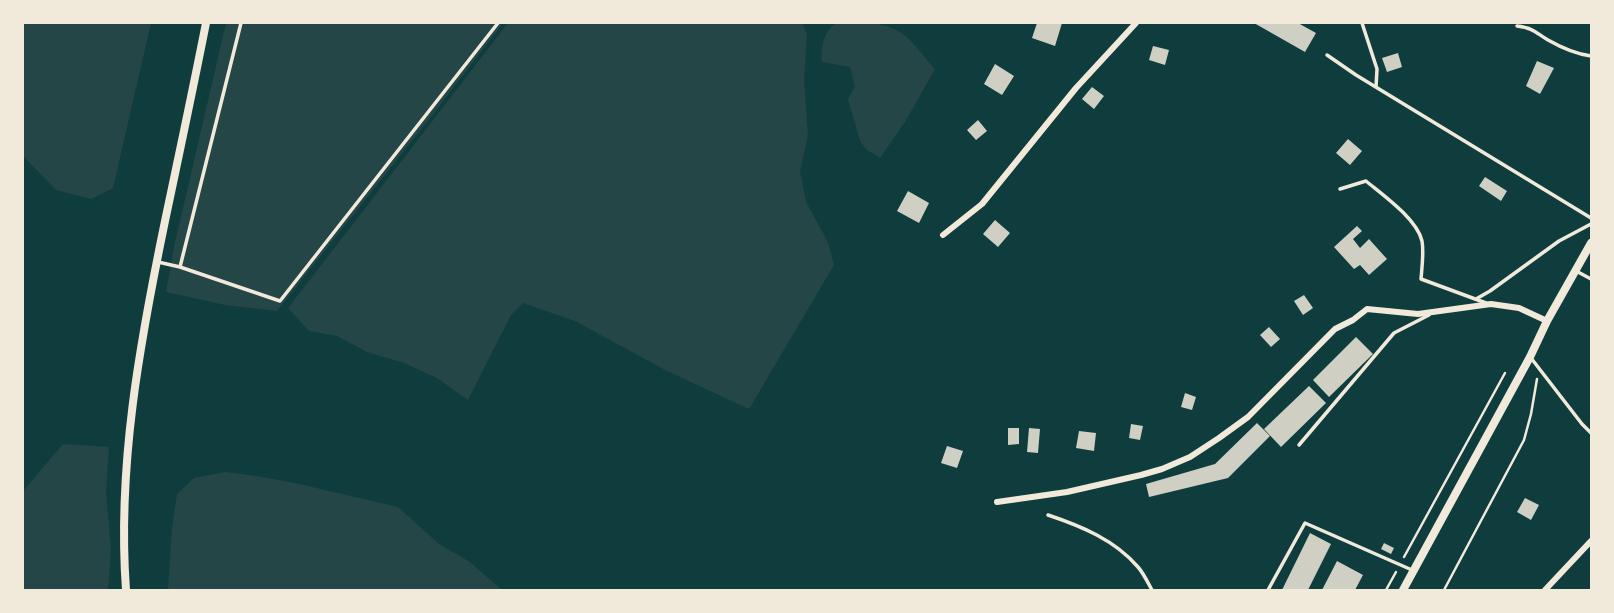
<!DOCTYPE html>
<html>
<head>
<meta charset="utf-8">
<style>
	body { margin:0 }
	#map { position:relative; width:1614px; height:613px; overflow:hidden; background:#0f3d3e; font-family:"Exo 2",sans-serif }
	canvas { display:block }
	.frame { position:absolute; inset:0; border:24px solid #f1e9da; pointer-events:none }
</style>
</head>
<body>
<div id="map">
<canvas width="1614" height="613"></canvas>
<div class="frame"></div>
</div>
<script>
const g = document.querySelector('canvas').getContext('2d');
g.lineJoin = 'round';
function paint(path, color) {
  g.fillStyle = color;
  g.fill(path, 'evenodd');
}
function stroke(path, color, width, dash) {
  g.strokeStyle = color;
  g.lineWidth = width;
  g.lineCap = dash ? 'butt' : 'round';
  g.setLineDash(dash || []);
  g.stroke(path);
}
paint(new Path2D(`
	M 23,23 L 151,23 L 113,188 L 91,199 L 56,190 L 23,156 Z
	M 226,23 L 503,23 L 430,118 L 277,311 L 225,305 L 166,292 L 174,247 Z
	M 508,23 L 803,24 L 807,35 L 804,79 L 808,136 L 800,171 L 806,202 L 828,242 L 834,265 L 749,409 L 667,371 L 575,321 L 523,303 L 511,315 L 468,400 L 437,378 L 404,363 L 367,352 L 337,336 L 309,331 L 288,308 Z
	M 836,23 C 864,23 888,19 910,40 C 919,49 926,60 935,69 L 905,122 L 880,158 L 866,149 L 860,141 L 848,99 L 855,86 L 850,67 L 822,62 C 820,48 824,31 836,23 Z
	M 63,444 L 109,447 L 106,492 L 111,549 L 108,590 L 23,590 L 23,491 Z
	M 225,472 L 257,476 L 299,484 L 398,507 L 439,544 L 470,562 L 502,590 L 168,590 L 172,528 L 177,494 L 194,478 Z`), '#244646');
paint(new Path2D(`
	M 1037,23 L 1062,23 L 1055,46 L 1032,38 Z
	M 1254,23 L 1298,23 L 1316,33 L 1305,52 Z
	M 1153,46 L 1169,50 L 1165,65 L 1149,60 Z
	M 1398,53 L 1402,67 L 1387,72 L 1382,58 Z
	M 1537,61 L 1554,68 L 1540,94 L 1526,86 Z
	M 995,64 L 1014,76 L 1002,95 L 984,84 Z
	M 1092,87 L 1104,96 L 1094,109 L 1082,99 Z
	M 978,120 L 987,131 L 976,140 L 967,130 Z
	M 1348,139 L 1362,151 L 1350,165 L 1336,153 Z
	M 1485,177 L 1507,191 L 1501,201 L 1479,186 Z
	M 908,191 L 929,203 L 919,223 L 897,211 Z
	M 995,220 L 1010,233 L 998,247 L 983,234 Z
	M 1357,226 L 1362,231 L 1353,239 L 1360,248 L 1369,239 L 1387,259 L 1369,275 L 1360,265 L 1354,269 L 1334,247 Z
	M 1304,295 L 1313,308 L 1303,315 L 1294,301 Z
	M 1269,327 L 1280,339 L 1271,347 L 1260,335 Z
	M 1356,337 L 1373,354 L 1329,397 L 1313,380 Z
	M 1309,386 L 1326,403 L 1281,447 L 1264,429 Z
	M 1185,393 L 1196,397 L 1192,410 L 1181,407 Z
	M 1257,423 L 1270,436 L 1228,478 L 1149,497 L 1146,484 L 1215,464 Z
	M 1131,424 L 1143,426 L 1140,440 L 1129,438 Z
	M 1008,428 L 1019,428 L 1019,444 L 1008,445 Z
	M 1029,428 L 1040,429 L 1038,453 L 1027,452 Z
	M 1079,431 L 1096,433 L 1094,451 L 1076,448 Z
	M 947,446 L 963,451 L 957,468 L 941,463 Z
	M 1525,498 L 1539,505 L 1531,520 L 1517,512 Z
	M 1310,533 L 1331,544 L 1308,590 L 1282,590 Z
	M 1384,543 L 1394,548 L 1391,554 L 1381,549 Z
	M 1337,561 L 1363,575 L 1355,590 L 1322,590 Z`), '#cfcfc3');
stroke(new Path2D(`
	M 1404,557 L 1505,373
	M 1386,590 L 1396,572
	M 1444,590 L 1524,440 L 1531,414 L 1537,379`), '#f1e9da', 2.5);
stroke(new Path2D(`
	M 1362,23 L 1377,69 L 1376,87
	M 1517,26 C 1533,28 1535,32 1548,40 C 1562,48 1576,54 1591,56
	M 1327,55 L 1356,75 L 1591,218
	M 1340,189 L 1366,181 C 1383,195 1417,219 1422,241 C 1424,252 1422,267 1421,279 L 1486,303
	M 158,262 L 180,267 L 280,301 L 498,23
	M 180,267 L 241,23
	M 1578,272 L 1591,279
	M 1476,299 L 1490,291 L 1559,241 L 1591,224
	M 1531,358 L 1582,424 L 1591,433
	M 1299,445 L 1394,333 L 1429,315
	M 1048,515 C 1081,526 1115,540 1138,567 C 1144,574 1148,583 1152,590
	M 1268,590 L 1305,523 L 1412,570`), '#f1e9da', 3.5);
stroke(new Path2D(`
	M 943,235 L 982,204 L 1076,88 L 1136,23
	M 997,502 L 1067,492 L 1141,475 L 1162,469 L 1190,457 L 1219,438 L 1248,417 L 1335,329 L 1353,320 L 1367,309 L 1418,314 L 1491,304 L 1519,308 L 1547,321
	M 1545,590 L 1591,541`), '#f1e9da', 6);
stroke(new Path2D(`
	M 126,590 C 117,466 140,342 165,221 C 179,155 193,89 206,23
	M 1403,590 L 1530,357 L 1547,321 L 1591,243`), '#f1e9da', 8);
</script>
</body>
</html>
